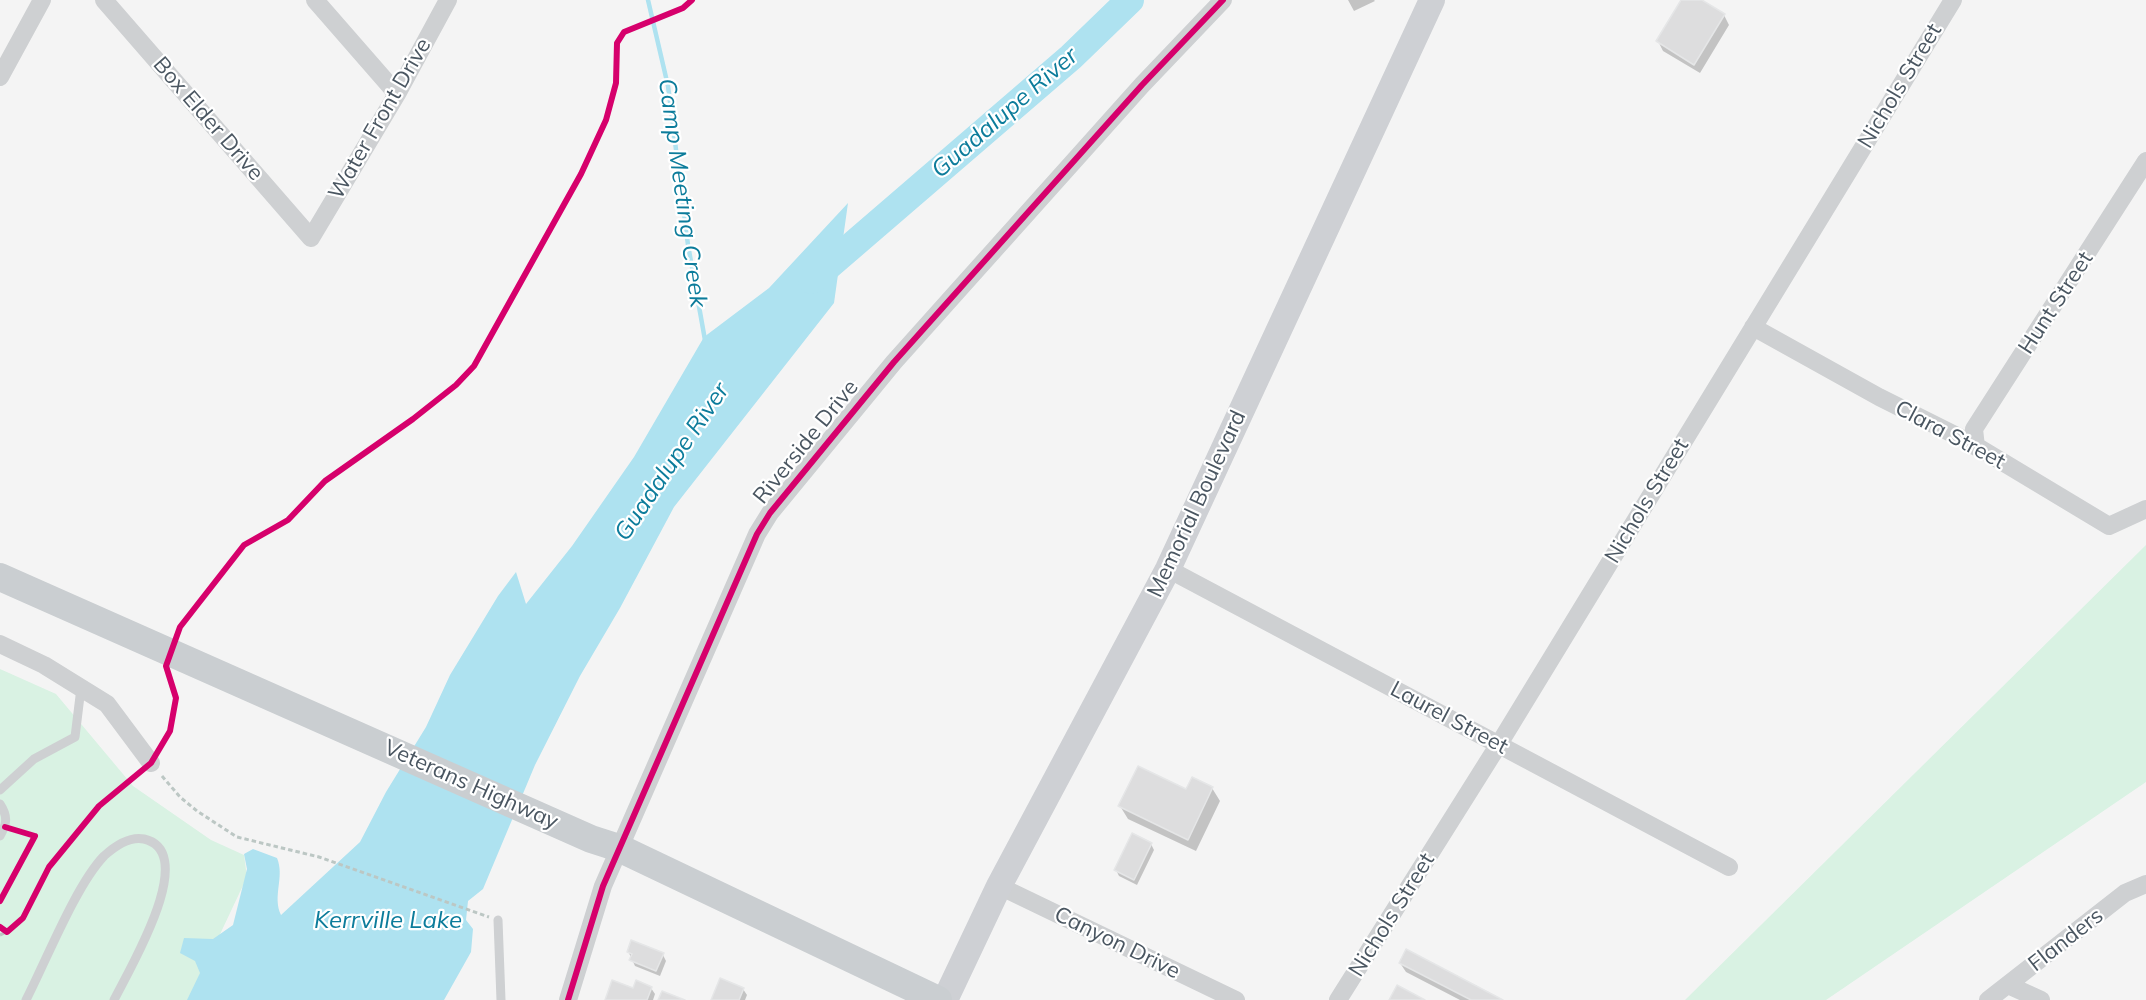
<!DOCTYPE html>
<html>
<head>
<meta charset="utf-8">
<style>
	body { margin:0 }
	canvas { display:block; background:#f4f4f4 }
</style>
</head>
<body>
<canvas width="2146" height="1000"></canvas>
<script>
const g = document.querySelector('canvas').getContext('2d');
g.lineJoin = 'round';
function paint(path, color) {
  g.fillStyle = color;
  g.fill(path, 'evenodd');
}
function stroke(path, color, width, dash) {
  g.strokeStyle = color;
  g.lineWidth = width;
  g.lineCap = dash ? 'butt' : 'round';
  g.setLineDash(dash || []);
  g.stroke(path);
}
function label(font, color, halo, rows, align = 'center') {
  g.font = font + ' Mulish,sans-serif';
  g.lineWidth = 4.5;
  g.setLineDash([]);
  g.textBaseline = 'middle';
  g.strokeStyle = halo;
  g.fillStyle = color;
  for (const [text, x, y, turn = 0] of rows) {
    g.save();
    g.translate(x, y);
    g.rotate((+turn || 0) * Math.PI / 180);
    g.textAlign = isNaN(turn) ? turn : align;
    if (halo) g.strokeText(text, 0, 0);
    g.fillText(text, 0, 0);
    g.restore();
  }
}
paint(new Path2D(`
	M 2146,545 L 2146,782 L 1826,1000 L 1685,1000 Z
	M 0,669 L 56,694 L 133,786 L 211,840 L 244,855 L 247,877 L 189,1000 L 0,1000 Z`), '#d9f2e3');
paint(new Path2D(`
	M 848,203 L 834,303 L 674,507 L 620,608 L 580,676 L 535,765 L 483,889 L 468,901 L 466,920 L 473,929 L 471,952 L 444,1000 L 187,1000 L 200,973 L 195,961 L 180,953 L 184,938 L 213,939 L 233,925 L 247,869 L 244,854 L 253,849 L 277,858 C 285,877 272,896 281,915 L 360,842 L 386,792 L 426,727 L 450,675 L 498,596 L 516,572 L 526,604 L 572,546 L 634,457 L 704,337 L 769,288 Z`), '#aee2f0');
paint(new Path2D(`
	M 1348,0 L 1374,0 L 1375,1 L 1354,11 Z
	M 1683,0 L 1699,0 L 1724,15 L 1729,25 L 1700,73 L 1663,51 L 1658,41 Z
	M 1212,788 L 1220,801 L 1196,851 L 1128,819 L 1120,806 Z
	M 1151,844 L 1154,850 L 1137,885 L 1119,876 L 1116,870 Z
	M 628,951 L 663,955 L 666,961 L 660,976 L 635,966 Z
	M 1400,963 L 1500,1000 L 1460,1000 L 1406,972 Z
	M 651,988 L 655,994 L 653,1000 L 606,1000 Z
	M 743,989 L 747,995 L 745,1000 L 713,1000 Z`), '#0003');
stroke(new Path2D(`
	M 648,0 L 668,86 L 688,245 L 705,340`), '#aee2f0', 4.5);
stroke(new Path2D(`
	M 812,280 L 1071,57 L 1130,0`), '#aee2f0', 28);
const building = new Path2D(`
	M 1681,0 L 1702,0 L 1725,14 L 1694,65 L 1656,41 Z
	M 1138,766 L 1186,789 L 1192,777 L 1213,787 L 1188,840 L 1118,806 Z
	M 1132,833 L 1152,843 L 1134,880 L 1114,870 Z
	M 631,940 L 664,953 L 656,971 L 629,960 L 632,954 L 627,952 Z
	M 1406,949 L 1503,1000 L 1471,1000 L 1399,963 Z
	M 720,978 L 744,988 L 739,1000 L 711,1000 Z
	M 612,980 L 633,988 L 636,980 L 652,987 L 647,1000 L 605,1000 Z
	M 1397,985 L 1425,1000 L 1389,1000 Z
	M 662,991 L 685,1000 L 658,1000 Z`);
paint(building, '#ddddde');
stroke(building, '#e5e6e7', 1.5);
stroke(new Path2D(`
	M 162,776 L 180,797 L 197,811 L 237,837 L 319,857 L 489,917
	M 0,935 L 7,932`), '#bcc7c4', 3, [4.5, 3]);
stroke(new Path2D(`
	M 0,790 L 34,759 L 75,737 L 81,688
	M 0,804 C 8,816 7,824 0,836
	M 498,920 L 501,1000
	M 26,1000 C 46,961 76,885 104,856 C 115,846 129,836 144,839 C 201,852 127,973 114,1000`), '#ced0d2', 9);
stroke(new Path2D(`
	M 104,0 L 311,238 L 397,94 L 448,0
	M 315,0 L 397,94
	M 0,77 L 42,0
	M 1753,327 L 1879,397 L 1971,443 L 2109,526 L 2146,509
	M 1976,447 L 1974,429 L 2146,161
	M 1168,569 L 1729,867
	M 0,644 L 44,665 L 107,704 L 151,763
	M 999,886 L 1236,1000
	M 2008,985 L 2041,1000
	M 568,1000 L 603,886 L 757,534 L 770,513 L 894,362 L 1142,85 L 1223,0
	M 1338,1000 L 1499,744 L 1953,0
	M 1988,1000 L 2125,893 L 2146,884`), '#ced0d2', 18);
stroke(new Path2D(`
	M 945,1000 L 999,886 L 1168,569 L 1432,0`), '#ced0d4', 26);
stroke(new Path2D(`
	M 0,577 L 591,839 L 619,848 L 938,1000`), '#caced1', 28);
stroke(new Path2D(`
	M 0,901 L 35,836 L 5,827
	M 0,927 L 7,932 L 23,918 L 49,867 L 99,806 L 151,763 L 170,731 L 176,698 L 166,666 L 180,627 L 244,545 L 288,520 L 325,481 L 413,419 L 456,385 L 474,366 L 581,174 L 606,120 L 616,83 L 617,43 L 624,32 L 683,8 L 692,0
	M 568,1000 L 603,886 L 757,534 L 770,513 L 894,362 L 1142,85 L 1223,0`), '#d6006c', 6);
label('22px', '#4a5661', '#fff', [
	["Nichols Street",1900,86,-59],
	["Box Elder Drive",208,119,49],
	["Water Front Drive",380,119,-60],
	["Hunt Street",2056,303,-57],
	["Clara Street",1950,435,28],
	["Riverside Drive",806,442,-51],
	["Nichols Street",1647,501,-59],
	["Memorial Boulevard",1197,504,-65],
	["Laurel Street",1449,718,28],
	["Veterans Highway",471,785,24],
	["Nichols Street",1392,915,-58],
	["Flanders",2066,940,-38],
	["Canyon Drive",1117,943,26]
]);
label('italic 24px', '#0c7c9b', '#fff', [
	["Guadalupe River",1005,113,-41],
	["Camp Meeting Creek",682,193,82],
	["Guadalupe River",672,462,-56],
	["Kerrville Lake",388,921]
]);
</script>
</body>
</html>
